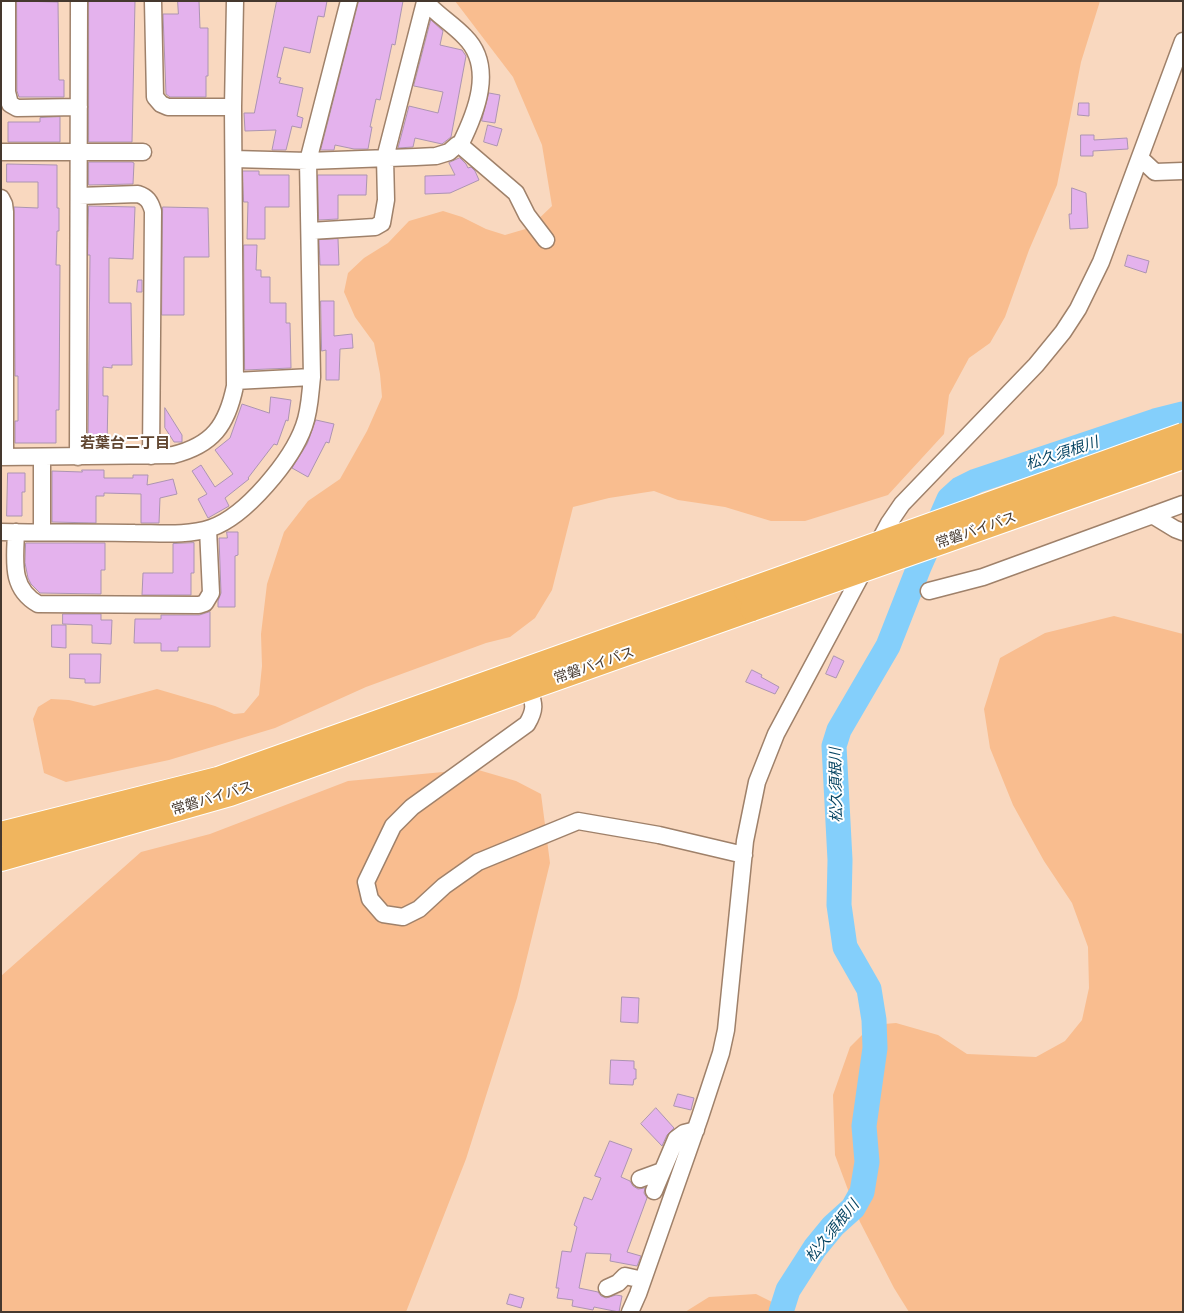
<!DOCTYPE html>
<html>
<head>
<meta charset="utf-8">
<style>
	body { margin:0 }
	#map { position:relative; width:1184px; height:1313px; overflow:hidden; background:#f9d8bf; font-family:Ubuntu,sans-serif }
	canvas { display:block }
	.frame { position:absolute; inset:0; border:2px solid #45382e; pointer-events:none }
</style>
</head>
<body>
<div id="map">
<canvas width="1184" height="1313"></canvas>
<div class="frame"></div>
</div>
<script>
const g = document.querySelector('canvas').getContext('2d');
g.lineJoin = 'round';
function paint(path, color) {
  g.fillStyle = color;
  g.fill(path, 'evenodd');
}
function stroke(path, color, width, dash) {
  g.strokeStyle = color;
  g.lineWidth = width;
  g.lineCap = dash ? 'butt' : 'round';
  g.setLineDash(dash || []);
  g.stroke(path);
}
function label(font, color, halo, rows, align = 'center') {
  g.font = font + ' Ubuntu,"Noto Sans JP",sans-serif';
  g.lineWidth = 4;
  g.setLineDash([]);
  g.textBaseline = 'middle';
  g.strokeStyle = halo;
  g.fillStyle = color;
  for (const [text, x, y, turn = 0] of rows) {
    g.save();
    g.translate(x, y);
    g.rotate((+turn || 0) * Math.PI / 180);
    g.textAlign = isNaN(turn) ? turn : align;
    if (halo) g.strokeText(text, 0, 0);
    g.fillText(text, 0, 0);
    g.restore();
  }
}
paint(new Path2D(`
	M 455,1 L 1100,1 L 1081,62 L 1057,185 L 1029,250 L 1005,317 L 990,343 L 969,358 L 949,395 L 944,434 L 888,495 L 805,521 L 771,521 L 725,507 L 678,500 L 654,491 L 609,498 L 573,507 L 552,590 L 535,618 L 510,637 L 486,643 L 366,687 L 275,728 L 169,760 L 66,782 L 44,773 L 33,719 L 38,707 L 51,699 L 69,700 L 94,706 L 157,689 L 215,706 L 234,714 L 244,713 L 259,695 L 262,666 L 261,634 L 267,584 L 284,532 L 308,501 L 340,479 L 367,431 L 382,397 L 380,374 L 374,343 L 355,317 L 344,292 L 348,273 L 364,258 L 388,243 L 409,221 L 443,211 L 462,217 L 486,229 L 505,235 L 529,228 L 552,206 L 542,145 L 513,77 Z
	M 1114,616 L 1183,634 L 1183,1312 L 909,1312 L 894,1288 L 860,1222 L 835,1155 L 833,1095 L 850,1047 L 872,1025 L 896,1023 L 938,1035 L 967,1054 L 1036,1057 L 1065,1041 L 1082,1020 L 1089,988 L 1088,947 L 1072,903 L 1044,861 L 1013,805 L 990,748 L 984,709 L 1000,658 L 1045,633 Z
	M 475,769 L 516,781 L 541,794 L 550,863 L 517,998 L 466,1159 L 406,1312 L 1,1312 L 1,976 L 141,852 L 210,834 L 348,781 Z
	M 756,1294 L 792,1312 L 685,1312 L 709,1297 Z`), '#f9bd8f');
stroke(new Path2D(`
	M 781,1312 L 788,1290 L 815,1248 L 833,1226 L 853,1208 L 862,1192 L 867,1162 L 864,1126 L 875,1048 L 874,1020 L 869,989 L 845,947 L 839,905 L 840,860 L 834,746 L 839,730 L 888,646 L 919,567 L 949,499 L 960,489 L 976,481 L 1155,421 L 1183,414`), '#84cffb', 25);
const building = new Path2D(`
	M 17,1 L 58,2 L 59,80 L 64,80 L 64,97 L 19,97 L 17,91 Z
	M 89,1 L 135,1 L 132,142 L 89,142 Z
	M 178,1 L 199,1 L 200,28 L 208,28 L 208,76 L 206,76 L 206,97 L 170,97 L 166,94 L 163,14 L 178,14 Z
	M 277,1 L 327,1 L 324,17 L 318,16 L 310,53 L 284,47 L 277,77 L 281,78 L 279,83 L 303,88 L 297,116 L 303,118 L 301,128 L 292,126 L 286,150 L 272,150 L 276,130 L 245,131 L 244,113 L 254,113 Z
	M 359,1 L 403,1 L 395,45 L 392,44 L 380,100 L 376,99 L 370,127 L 372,127 L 368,149 L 354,149 L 335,145 L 334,150 L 321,150 Z
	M 431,20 L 443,31 L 440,45 L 462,50 L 466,56 L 451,137 L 442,144 L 415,138 L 413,147 L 398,148 L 409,106 L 438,113 L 443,92 L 414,86 Z
	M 489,93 L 500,95 L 495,123 L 482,121 Z
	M 1079,103 L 1089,103 L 1089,116 L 1078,115 Z
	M 60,117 L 60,142 L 8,142 L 8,122 L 40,122 L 40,118 Z
	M 488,125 L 502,129 L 497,146 L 484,142 Z
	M 1081,135 L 1094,135 L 1094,140 L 1127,138 L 1128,149 L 1093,151 L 1093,156 L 1081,156 Z
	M 460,158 L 466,164 L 468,168 L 471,167 L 475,171 L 479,180 L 450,193 L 425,194 L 425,176 L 455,175 L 449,163 Z
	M 89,162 L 132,162 L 134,163 L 133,184 L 89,185 Z
	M 7,164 L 57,165 L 57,208 L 59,208 L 59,231 L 57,231 L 56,265 L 60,265 L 59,410 L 56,410 L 56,443 L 15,443 L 15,421 L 18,421 L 18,376 L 15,376 L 14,207 L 38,208 L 38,182 L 7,182 Z
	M 243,171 L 259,171 L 259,175 L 289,175 L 289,207 L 265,207 L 265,239 L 247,239 L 248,202 L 244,202 Z
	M 318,175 L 367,175 L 366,195 L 338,195 L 338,219 L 319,220 Z
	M 1072,188 L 1086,193 L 1088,228 L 1070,229 L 1069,214 L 1071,214 Z
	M 89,206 L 135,207 L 133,259 L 109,258 L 109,303 L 131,303 L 132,365 L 112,365 L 112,368 L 103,367 L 103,396 L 108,396 L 107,446 L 88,445 L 90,255 L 88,255 Z
	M 163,207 L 208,208 L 209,257 L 184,257 L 184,315 L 162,315 Z
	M 338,239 L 339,265 L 320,265 L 319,240 Z
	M 244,245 L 257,245 L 256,270 L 261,270 L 261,277 L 270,277 L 270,303 L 286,303 L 286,323 L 290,323 L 291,368 L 245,370 Z
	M 1128,255 L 1149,261 L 1146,273 L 1125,266 Z
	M 138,280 L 142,280 L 142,292 L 137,292 Z
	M 321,301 L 334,301 L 334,336 L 352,334 L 353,348 L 340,349 L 339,380 L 326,380 L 326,350 L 322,351 Z
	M 271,397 L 291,400 L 288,421 L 286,420 L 277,445 L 274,444 L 248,478 L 249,479 L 225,498 L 229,506 L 208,518 L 198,499 L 207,494 L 192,471 L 201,465 L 215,487 L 233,474 L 215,450 L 230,438 L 242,404 L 269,413 Z
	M 165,408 L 182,435 L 182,442 L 174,442 L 165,428 Z
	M 316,420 L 334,424 L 329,443 L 326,442 L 308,477 L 292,468 L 307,444 Z
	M 82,470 L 104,470 L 104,478 L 133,478 L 133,475 L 148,475 L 147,485 L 173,479 L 177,494 L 160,498 L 159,523 L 141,523 L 141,494 L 104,493 L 104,496 L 96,496 L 96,523 L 52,522 L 52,471 L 82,472 Z
	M 8,473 L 25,473 L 25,492 L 22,492 L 22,516 L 7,516 Z
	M 227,532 L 238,532 L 238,555 L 235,556 L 235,607 L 218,607 L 218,601 L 221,593 L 219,538 L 227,538 Z
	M 26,543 L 105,543 L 105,570 L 101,570 L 101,594 L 40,593 L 31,584 L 28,578 L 25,563 Z
	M 194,543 L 194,573 L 191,573 L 191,595 L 142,595 L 143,573 L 173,573 L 173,544 Z
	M 210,612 L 210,647 L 178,647 L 178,651 L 161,651 L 161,643 L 134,643 L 135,619 L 161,619 L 161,615 L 199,615 Z
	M 63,614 L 101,614 L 101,620 L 112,620 L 111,644 L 92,643 L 92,625 L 63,624 Z
	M 52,625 L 66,625 L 66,648 L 52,647 Z
	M 70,654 L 101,654 L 100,683 L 85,683 L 85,679 L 70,678 Z
	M 834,656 L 844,661 L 836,678 L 826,674 Z
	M 752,670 L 762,675 L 761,677 L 779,687 L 775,694 L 746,682 Z
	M 622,997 L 639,998 L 638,1023 L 621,1022 Z
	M 611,1060 L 634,1061 L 634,1069 L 636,1069 L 636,1079 L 634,1079 L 633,1085 L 610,1084 Z
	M 678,1094 L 694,1098 L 691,1110 L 674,1106 Z
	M 656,1108 L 674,1128 L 667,1135 L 662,1146 L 641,1124 Z
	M 610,1141 L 632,1149 L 621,1177 L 630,1181 L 633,1186 L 638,1189 L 645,1188 L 644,1193 L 647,1198 L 627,1252 L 641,1256 L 637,1266 L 610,1261 L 611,1254 L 586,1253 L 579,1288 L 598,1292 L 601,1296 L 606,1298 L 616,1295 L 622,1296 L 619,1312 L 594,1307 L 593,1310 L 572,1306 L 573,1300 L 557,1298 L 559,1288 L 556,1288 L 562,1251 L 571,1252 L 577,1227 L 574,1225 L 584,1197 L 592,1200 L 601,1178 L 595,1176 Z
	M 510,1294 L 524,1298 L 521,1308 L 507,1304 Z`);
paint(building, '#e4b2ed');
stroke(building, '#ac94b1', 1);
const minor = new Path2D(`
	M 7,1 L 7,92 L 10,104 L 17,108 L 79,107
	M 153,1 L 155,97 L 161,104 L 168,107 L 233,107
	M 460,145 L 516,193 L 527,215 L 546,240
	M 1,152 L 143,152
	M 1140,158 L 1155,172 L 1183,171
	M 234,159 L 308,161 L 416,157 L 436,156 L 449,152 L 457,145 L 460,145 C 476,113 495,67 465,37 C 453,24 437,15 425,1
	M 79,196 L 138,194 C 147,197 150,201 153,211 L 151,456
	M 1,198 L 4,204 L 5,212 L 5,457
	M 310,231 L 375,227 L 382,223 L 386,200 L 385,158 L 425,2
	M 235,381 L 312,377
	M 1,457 L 173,455 C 213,445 227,425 235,386 L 233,107 L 235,1
	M 42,457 L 42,532
	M 78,457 L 79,1
	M 1152,515 L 1175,529 L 1183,532
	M 1,532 C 46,533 90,532 135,533 C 159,533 188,536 211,528 C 246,516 292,460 304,426 C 310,410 310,394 312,377 L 308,161 L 349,1
	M 16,532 C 15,561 10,588 38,604 L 199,605 L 205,603 L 211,593 L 208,529
	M 929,591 L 983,577 L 1183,504
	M 529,688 C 534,704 536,709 527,724 L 412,807 L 393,826 L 366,882 L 370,899 L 383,914 L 403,917 L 419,909 L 444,886 L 478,862 L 578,821 L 659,835 L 744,855
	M 640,1179 L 662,1171
	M 654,1191 L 676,1139 L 684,1133 L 696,1130
	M 607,1288 L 618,1283 L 625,1276 L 643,1280
	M 630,1312 L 638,1294 L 700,1117 L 721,1053 L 726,1030 L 745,841 L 757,782 L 776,734 L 889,523 L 902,504 L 1036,365 L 1063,332 L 1078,309 L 1101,262 L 1183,41`);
const highway = new Path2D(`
	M 1,834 L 218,779 L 746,591
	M 1,859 L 230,794 L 752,609`);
stroke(minor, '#9f816a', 19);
stroke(highway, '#fff', 26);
stroke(minor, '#fff', 16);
stroke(highway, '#f0b55e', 24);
const highwayBridge = new Path2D(`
	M 746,591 L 1183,435
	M 752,609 L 1183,457`);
stroke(highwayBridge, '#fff', 26, []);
stroke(highwayBridge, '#f0b55e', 24);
label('14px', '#45382e', '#fff', [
	["常磐バイパス",976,530,-19],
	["常磐バイパス",594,665,-19],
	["常磐バイパス",212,798,-17]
]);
label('bold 15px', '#614631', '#fff', [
	["若葉台二丁目",125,443]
]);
label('italic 15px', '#074563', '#fff', [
	["松久須根川",1062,453,-18],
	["松久須根川",836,785,-91],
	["松久須根川",832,1231,-51]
]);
</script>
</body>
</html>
